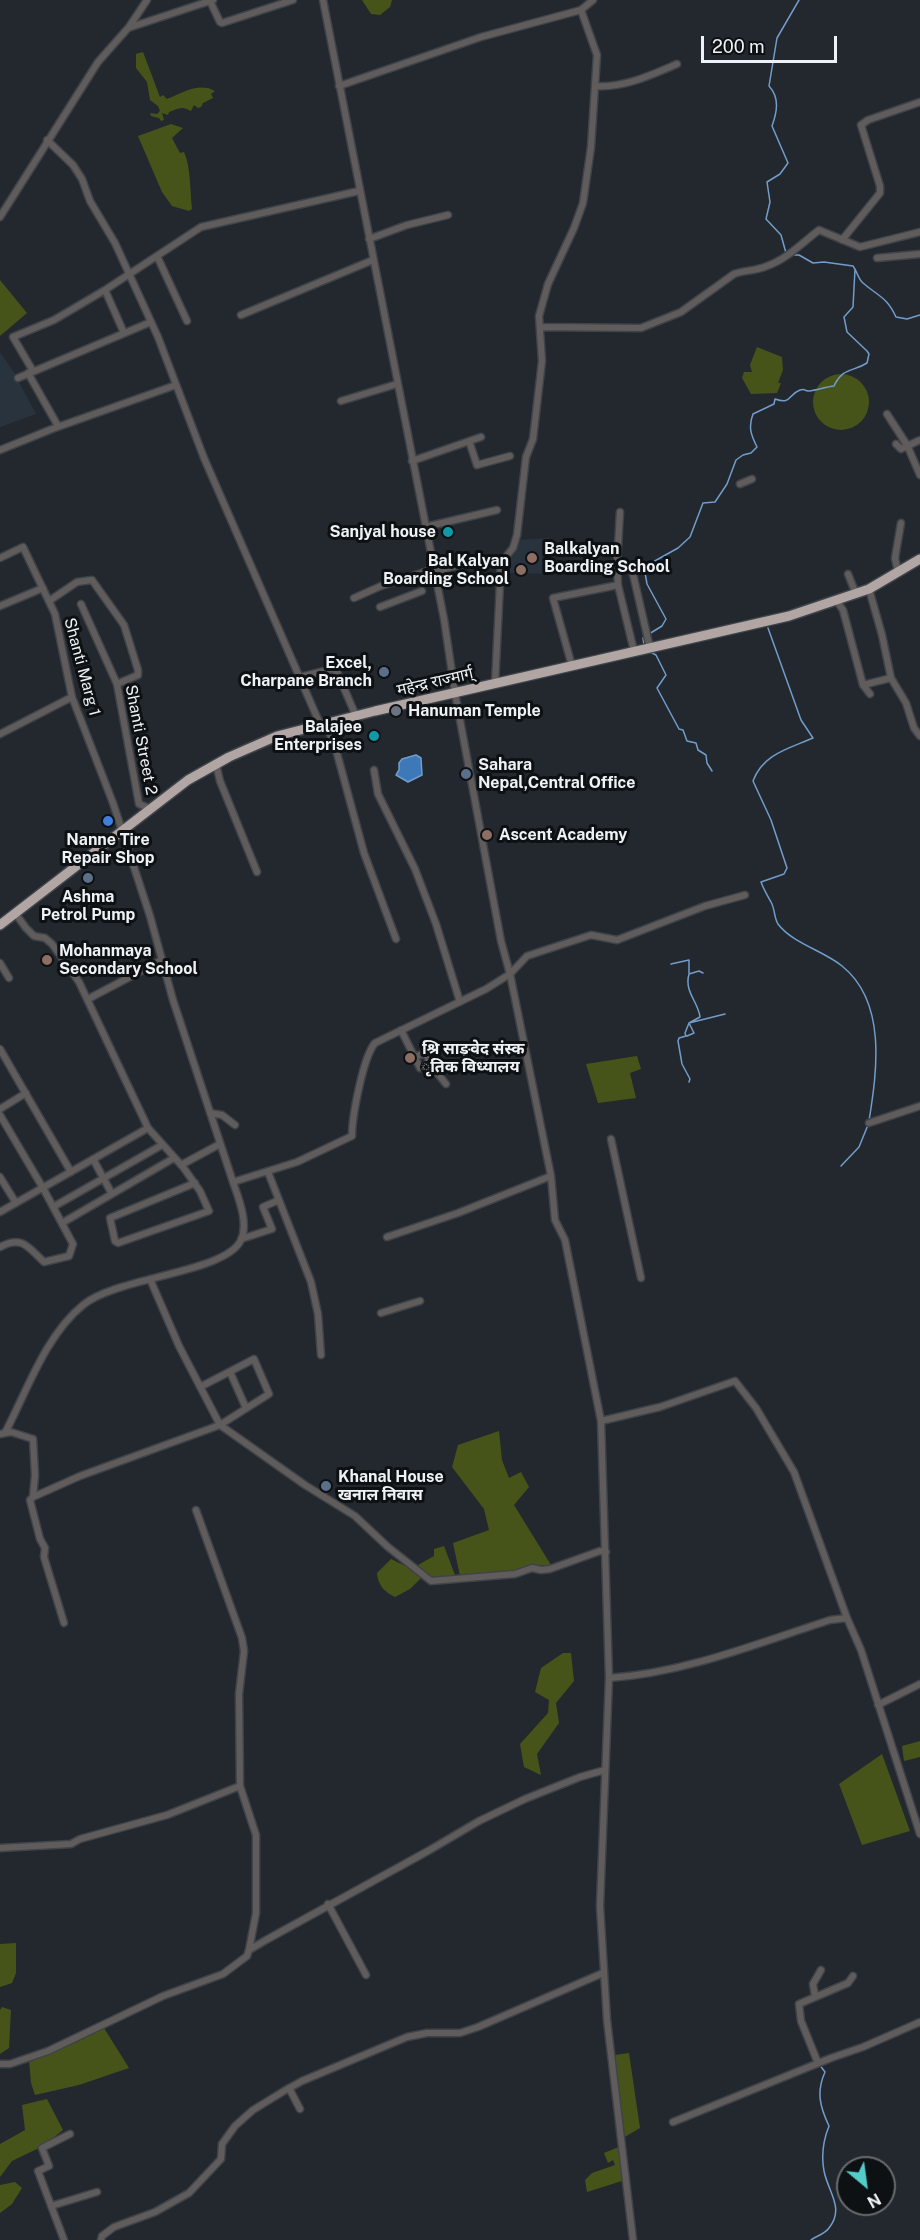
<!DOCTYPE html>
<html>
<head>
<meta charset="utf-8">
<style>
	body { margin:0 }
	#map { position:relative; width:920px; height:2240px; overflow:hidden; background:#22282e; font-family:"Public Sans",sans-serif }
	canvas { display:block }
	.north { position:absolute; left:836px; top:2156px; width:60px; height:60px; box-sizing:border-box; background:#0e1113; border:2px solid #686b6e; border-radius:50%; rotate:151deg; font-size:16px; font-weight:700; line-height:24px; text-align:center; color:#eef2f6 }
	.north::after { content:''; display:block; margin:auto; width:21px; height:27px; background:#53cdc9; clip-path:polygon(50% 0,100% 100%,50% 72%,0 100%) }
	.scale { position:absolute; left:701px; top:36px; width:136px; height:27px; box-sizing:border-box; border:3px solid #eef2f6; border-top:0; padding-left:8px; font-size:18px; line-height:21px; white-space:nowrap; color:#eef2f6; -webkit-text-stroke:4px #0e1113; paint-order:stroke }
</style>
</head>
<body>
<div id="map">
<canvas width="920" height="2240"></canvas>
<div class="north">N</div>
<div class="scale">200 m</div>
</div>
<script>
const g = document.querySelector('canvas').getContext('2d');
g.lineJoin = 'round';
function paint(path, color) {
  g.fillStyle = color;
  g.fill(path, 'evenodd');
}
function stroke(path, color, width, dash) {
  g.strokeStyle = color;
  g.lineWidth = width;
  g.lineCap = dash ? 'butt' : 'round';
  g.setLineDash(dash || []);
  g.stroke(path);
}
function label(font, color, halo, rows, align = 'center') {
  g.font = font + ' "Public Sans","Noto Sans Devanagari",sans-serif';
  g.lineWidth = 6;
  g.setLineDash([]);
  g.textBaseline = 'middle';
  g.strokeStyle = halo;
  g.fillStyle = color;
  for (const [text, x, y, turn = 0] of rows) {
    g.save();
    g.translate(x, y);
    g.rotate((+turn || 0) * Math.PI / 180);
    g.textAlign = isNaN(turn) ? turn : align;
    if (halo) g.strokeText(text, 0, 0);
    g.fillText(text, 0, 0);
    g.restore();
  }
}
paint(new Path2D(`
	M 0,352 L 13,371 L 36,414 L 0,427 Z
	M 549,538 L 558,574 L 503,573 L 505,563 L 515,553 L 518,540 Z`), '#29333e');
paint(new Path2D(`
	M 362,0 L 392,0 L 390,7 L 380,15 L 371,14 Z
	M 143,52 L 160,97 L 163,95 L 167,99 C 183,92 200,82 215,91 L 211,94 L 213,98 L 203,103 L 201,107 L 198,108 L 194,105 L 191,111 C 182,105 177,109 169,112 L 168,115 L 162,113 L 164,120 L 161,121 L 159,118 L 151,116 L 150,113 L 157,114 L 160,111 L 158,106 L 150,100 L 147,82 L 136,68 L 136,54 Z
	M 171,124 L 183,128 L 172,138 L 180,153 L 184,152 C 191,167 190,192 192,209 L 189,211 L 172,206 L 162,192 L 138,136 Z
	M 0,280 L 27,313 L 0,336 Z
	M 757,347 L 782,357 L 783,370 L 778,383 L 781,383 L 777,393 L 751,394 L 742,378 L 744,372 L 752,372 L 750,365 Z
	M813 402a28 28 0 1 1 56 0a28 28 0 1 1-56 0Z
	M 637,1056 L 641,1069 L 630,1073 L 636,1098 L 598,1103 L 586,1064 Z
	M 499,1431 L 502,1460 L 509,1478 L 521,1472 L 529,1487 L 514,1505 L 551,1565 L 532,1566 L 514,1572 L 460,1576 L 453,1543 L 489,1530 L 484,1509 L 452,1467 L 458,1445 Z
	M 444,1546 L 455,1575 L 432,1579 L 418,1565 L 434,1556 L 434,1549 Z
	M 391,1559 L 416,1571 L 421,1578 L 410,1589 L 395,1597 C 384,1592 378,1585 377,1573 Z
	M 563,1653 L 571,1653 L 574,1681 L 556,1703 L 559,1723 L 537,1754 L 541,1775 L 524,1767 L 520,1744 L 548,1713 L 549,1700 L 535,1692 L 541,1668 Z
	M 920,1741 L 920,1757 L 904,1761 L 902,1746 Z
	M 882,1754 L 910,1831 L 862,1845 L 839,1784 Z
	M 16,1943 L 16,1973 L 12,1983 L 0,1987 L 0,1944 Z
	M 2,2007 L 11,2010 L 9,2048 L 0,2054 L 0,2010 Z
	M 104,2028 L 129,2068 L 79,2085 L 35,2095 L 31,2083 L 29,2060 L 79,2041 Z
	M 629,2053 L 640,2128 L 623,2138 L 615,2055 Z
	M 47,2099 L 63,2130 L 43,2146 L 12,2161 L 0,2177 L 0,2144 L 25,2130 L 22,2105 Z
	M 621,2146 L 625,2180 L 587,2192 L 585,2180 L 592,2173 L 615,2165 L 613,2160 L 608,2163 L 604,2153 Z
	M 15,2182 L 22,2188 L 12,2204 L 0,2213 L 0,2185 Z`), '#475419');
const water = new Path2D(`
	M 416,755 L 421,758 L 422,775 L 408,782 L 396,775 L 399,770 L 399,763 L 402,759 Z`);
paint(water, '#3d78b9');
stroke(water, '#729dcb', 1.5);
stroke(new Path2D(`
	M 786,253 L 781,235 L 766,219 L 770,202 L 767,182 L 780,174 L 788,163 L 772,126 C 777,112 780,98 769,86 L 777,38 L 799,0
	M 791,255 L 799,255 L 813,263 L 824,262 L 853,266 C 857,271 858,279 863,283 C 878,296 887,297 896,317 L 907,319 L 920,315
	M 768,628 L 801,720 L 813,738 C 788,749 763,754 753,781 L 771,820 L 787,868 L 784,874 L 761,882 C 764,890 767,895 771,902 C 775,909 774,918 778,924 C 792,943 824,951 842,966 C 887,1002 877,1071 869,1121
	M 649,634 L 662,626 L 666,619 L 647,584 L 644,567 L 678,548 L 690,537 L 703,503 L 715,502 L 727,484 L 736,460 L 743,455 L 751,453 L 757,447 C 751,435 748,427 753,414 L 774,404 L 775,399 C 792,405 787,395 800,390 C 806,388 803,391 809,391 C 817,390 826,387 834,386 C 843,367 853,372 867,363 L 869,354 L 867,351 L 847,332 L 844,317 L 853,307 L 855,269
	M 644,645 L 643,638 L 645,637
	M 650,652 L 656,655 L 666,675 L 657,688 L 679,729 L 683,730 L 687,741 L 696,743 L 698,750 L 706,755 L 707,763 L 712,771
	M 671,964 L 689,960 L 689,973
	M 687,1036 L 694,1033 L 689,1023 L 725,1014
	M 689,1082 L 690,1079 L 682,1064 L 678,1041 L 679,1038 L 686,1036 L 685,1033 L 689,1023 L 700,1017 C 698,1001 684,992 689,974 L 699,971 L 703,973
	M 841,1166 L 859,1147 L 868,1125
	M 811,2240 C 816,2236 825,2234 829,2228 C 845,2208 828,2192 824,2171 C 821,2155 823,2141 829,2126 C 820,2107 816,2092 825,2072 L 819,2064`), '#729dcb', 1.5);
const minor = new Path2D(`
	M 323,0 L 444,619 L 455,693 L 501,941 L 510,974 L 551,1176 L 555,1220 L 565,1240 L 601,1421 L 609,1678 L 600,1906 L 607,2020 L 633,2240
	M 210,1 L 220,22 L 222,23 L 293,0
	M 128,28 L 213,0
	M 339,86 L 481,37 L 581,10 L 593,0
	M 595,86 C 624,88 651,75 677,64
	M 47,140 L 73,165 L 82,179 L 90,201 L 115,243 L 158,337 L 204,458 L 320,724
	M 0,217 L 98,62 L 129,27 L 147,0
	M 369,239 L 407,225 L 448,215
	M 842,240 L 880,193 L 880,186 L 861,125 L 868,120 L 920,102
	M 157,256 L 187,321
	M 877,258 L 920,254
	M 105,290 L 124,333
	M 241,315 L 373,260
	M 540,327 L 641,328 L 681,312 L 734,274 C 745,270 756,271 767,266 C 787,259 802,243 819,230 L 860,247 L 920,232
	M 33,371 L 13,337 L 54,320 L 105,290 L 201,227 L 359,191
	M 28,373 L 58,426
	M 18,378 L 151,322
	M 341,401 L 397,384
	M 887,414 L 907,445 L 920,475
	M 469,441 L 477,465 L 510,456
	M 896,444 L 901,449 L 920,440
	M 0,450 L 52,429 L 176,385
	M 412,461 L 481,437
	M 740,484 L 752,479
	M 620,512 L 617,564 L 618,585 L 634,651
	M 425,527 L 497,510
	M 0,558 L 23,547 L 55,614 L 72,697 L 113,803 L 150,916 L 173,1000 L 233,1182 L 297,1162 L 352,1136 C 352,1117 363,1057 375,1043 L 486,989 L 510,974 L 527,956 L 591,935 L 617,940 L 705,906 L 745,895
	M 434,572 L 463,564 L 501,563
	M 898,572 L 895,558 L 901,523
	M 633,574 L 650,648
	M 848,574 L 856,594
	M 869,589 L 882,635 L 891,678 L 906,703 L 914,728 L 920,736
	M 354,598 L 381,586 L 434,569
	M 836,600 L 843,610 L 863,685 L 891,678
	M 49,601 L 77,582 L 92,580 L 124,625 L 138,670 L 138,675 L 117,684
	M 81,604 L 117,684 L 139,804 L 151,809
	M 0,606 L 43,588
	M 380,607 L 422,591
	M 572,666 L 553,598 L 618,585
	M 300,677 L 332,669 L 337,672 L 356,716
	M 495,684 L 501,563 L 513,548 L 517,535 L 526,457 L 533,439 L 542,361 L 539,316 L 548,284 L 574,228 L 583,203 L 591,147 L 597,55 L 581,10
	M 863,685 L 870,694
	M 325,723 L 335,746 L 364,853 L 396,939
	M 0,734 L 72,697
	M 216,764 L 220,781 L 257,872
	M 374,770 L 378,794 L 415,869 L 436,924 L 460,1002
	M 15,913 L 26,928 L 34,936 L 45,938 L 52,944 L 79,982 L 148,1128 L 183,1167 L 200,1191 L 209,1211 L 118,1243 L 115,1241 L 110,1218 L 195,1183
	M 0,963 L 9,978
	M 88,999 L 162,960
	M 401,1030 L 420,1068 L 430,1064
	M 0,1049 L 71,1172
	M 414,1057 L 426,1053 L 430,1064 L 446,1084
	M 0,1109 L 26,1093
	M 210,1113 L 222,1115 L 235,1125
	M 0,1115 L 43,1188 L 73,1244 L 69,1256 L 44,1262 C 28,1247 22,1235 0,1247
	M 869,1123 L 920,1106
	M 611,1139 L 641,1278
	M 93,1159 L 112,1194
	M 181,1165 L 220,1144
	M 268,1172 L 311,1282 L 318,1314 L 321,1355
	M 0,1177 L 16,1203
	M 53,1207 L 162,1145
	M 0,1212 L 148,1128
	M 62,1223 L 174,1158
	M 387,1237 L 458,1213 L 551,1176
	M 241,1239 L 272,1229 L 263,1207 L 279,1200
	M 150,1279 L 179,1346 L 220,1425 L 305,1485 L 355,1516 L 388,1547 L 431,1581 L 515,1574 L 532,1568 L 541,1570 L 550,1569 L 600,1551 L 606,1552
	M 381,1313 L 420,1301
	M 230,1372 L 246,1408
	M 601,1421 L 660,1407 L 735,1381 L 756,1408 L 794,1472 L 847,1618 L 861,1650 L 920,1834
	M 5,1433 C 27,1391 45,1336 83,1305 C 116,1277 226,1273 241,1240 C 249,1223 238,1197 233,1182
	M 0,1434 L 11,1432 L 33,1439 L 35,1475 L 33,1497 L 30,1500 L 40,1539 L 45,1548 L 44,1557 L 64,1623
	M 33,1497 L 80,1476 L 220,1425 L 269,1394 L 254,1359 L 200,1387
	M 196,1510 L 242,1638 L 244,1651 L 239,1694 L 240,1786
	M 609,1678 C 685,1673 758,1643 830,1620 L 847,1618
	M 878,1705 L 920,1684
	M 0,1848 L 71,1844 L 80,1839 L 167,1815 L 240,1786 L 256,1835 L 256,1913 L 249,1950
	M 328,1904 L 366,1975
	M 815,1996 L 813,1984 L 821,1970
	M 818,2063 L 801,2021 L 799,2004 L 848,1983 L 853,1976
	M 0,2064 L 10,2064 L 48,2051 L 163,1996 L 223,1974 L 247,1956 L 249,1950 L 266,1940 L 428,1851 L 479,1821 L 525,1799 L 580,1777 L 605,1770
	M 289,2088 L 300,2109
	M 673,2122 L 831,2058 L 863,2047 L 920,2022
	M 51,2206 L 97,2192
	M 64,2240 L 38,2171 L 49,2166 L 42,2148 L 70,2134
	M 101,2240 L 102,2236 L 114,2227 L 155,2212 L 189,2193 L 221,2159 L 222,2144 L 235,2126 L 253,2110 L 284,2091 L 302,2081 L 407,2037 L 427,2033 L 460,2033 L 478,2027 L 603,1973`);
const highway = new Path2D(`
	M 0,925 L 188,780 L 229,757 L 277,736 L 375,711 L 789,616 L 869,589 L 920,559`);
stroke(minor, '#3f444a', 9);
stroke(highway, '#3f444a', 12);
stroke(minor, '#615c5c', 6);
stroke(highway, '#b1a6a3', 9);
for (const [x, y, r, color] of [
	[448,532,6,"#0f9aa8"],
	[532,558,6,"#8d6e63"],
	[521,570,6,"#8d6e63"],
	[384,672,6,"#5c6f8a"],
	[396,711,6,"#6b7280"],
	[374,736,6,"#0f9aa8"],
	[466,774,6,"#5c6f8a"],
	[108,821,6,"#3f7fe0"],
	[487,835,6,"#8d6e63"],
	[88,878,6,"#5c6f8a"],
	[47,960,6,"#8d6e63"],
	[410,1058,6,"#8d6e63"],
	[326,1486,6,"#5c6f8a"]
]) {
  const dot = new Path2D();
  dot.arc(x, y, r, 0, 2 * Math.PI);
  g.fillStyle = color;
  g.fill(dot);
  stroke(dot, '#0e1113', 2);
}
label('bold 16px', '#eef2f6', '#0e1113', [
	["Sanjyal house",436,532,"right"],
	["Balkalyan",544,549],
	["Boarding School",544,567],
	["Bal Kalyan",509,561,"right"],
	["Boarding School",509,579,"right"],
	["Excel,",372,663,"right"],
	["Charpane Branch",372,681,"right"],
	["Hanuman Temple",408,711],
	["Balajee",362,727,"right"],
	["Enterprises",362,745,"right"],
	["Sahara",478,765],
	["Nepal,Central Office",478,783],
	["Ascent Academy",499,835],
	["Nanne Tire",108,840,"center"],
	["Repair Shop",108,858,"center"],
	["Ashma",88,897,"center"],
	["Petrol Pump",88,915,"center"],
	["Mohanmaya",59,951],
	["Secondary School",59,969],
	["श्रि साङ्वेद संस्क",422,1049],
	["ृतिक विध्यालय",422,1067],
	["Khanal House",338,1477],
	["खनाल निवास",338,1495]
], 'left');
label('16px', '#eef2f6', '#0e1113', [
	["Shanti Marg 1",82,667,75],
	["महेन्द्र राज्मार्ग्",435,682,-13],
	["Shanti Street 2",141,740,79]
]);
</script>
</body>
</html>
